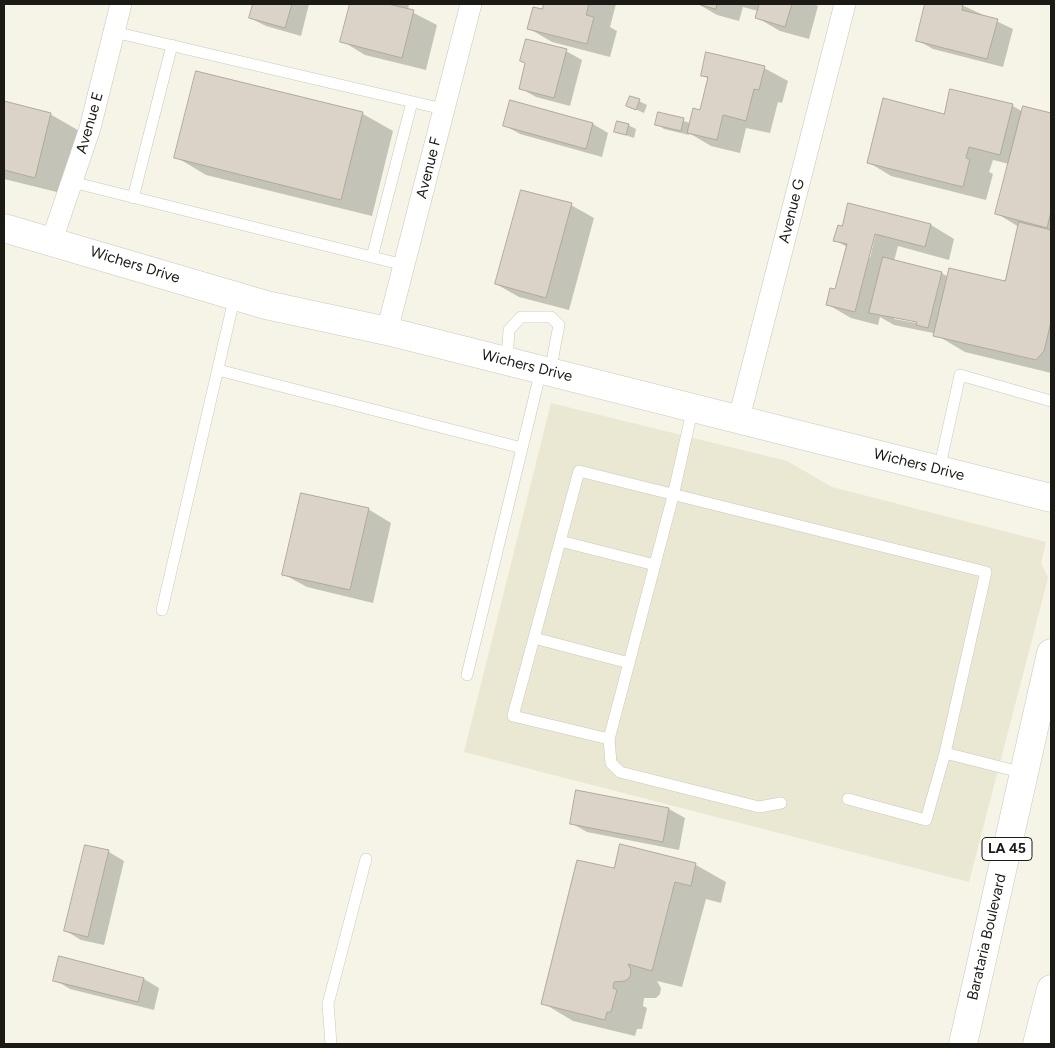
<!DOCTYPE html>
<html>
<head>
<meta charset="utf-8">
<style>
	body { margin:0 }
	#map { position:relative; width:1055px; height:1048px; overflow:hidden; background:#f6f4e6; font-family:Figtree,sans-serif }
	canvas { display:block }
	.frame { position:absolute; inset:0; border:5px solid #1b1a15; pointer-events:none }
</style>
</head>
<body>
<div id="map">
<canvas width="1055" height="1048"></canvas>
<div class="frame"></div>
</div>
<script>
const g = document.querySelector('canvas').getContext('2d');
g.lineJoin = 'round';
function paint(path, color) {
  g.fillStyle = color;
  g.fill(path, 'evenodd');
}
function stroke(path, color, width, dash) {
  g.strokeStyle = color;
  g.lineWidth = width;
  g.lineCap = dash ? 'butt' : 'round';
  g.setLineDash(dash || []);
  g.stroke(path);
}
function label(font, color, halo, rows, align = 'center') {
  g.font = font + ' Figtree,sans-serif';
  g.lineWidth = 5;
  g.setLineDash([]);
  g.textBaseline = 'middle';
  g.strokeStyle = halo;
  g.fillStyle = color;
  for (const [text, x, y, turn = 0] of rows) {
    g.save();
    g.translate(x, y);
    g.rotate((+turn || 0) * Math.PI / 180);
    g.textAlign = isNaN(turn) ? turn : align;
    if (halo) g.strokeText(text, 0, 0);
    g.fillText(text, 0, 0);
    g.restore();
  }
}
paint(new Path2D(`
	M 551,403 L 787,461 L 832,487 L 1046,542 L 1041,563 L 1048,578 L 969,882 L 464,752 Z`), '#eae7d2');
paint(new Path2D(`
	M 254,4 L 309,4 L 301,36 L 266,26 L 250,18 Z
	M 351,4 L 409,4 L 408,10 L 437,25 L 426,70 L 365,55 L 342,41 Z
	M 545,4 L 616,4 L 610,27 L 617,31 L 610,57 L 552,42 L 528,28 L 543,11 Z
	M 698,4 L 813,4 L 818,6 L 809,39 L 780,31 L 756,17 L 758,11 L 743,7 L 739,21 L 717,15 Z
	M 926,4 L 962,5 L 1013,29 L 1003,67 L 933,49 L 917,40 Z
	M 566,51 L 582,60 L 570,106 L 536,97 L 520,88 Z
	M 764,68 L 788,81 L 782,103 L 778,102 L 770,133 L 746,128 L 740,153 L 711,146 L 689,133 L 689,135 L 664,129 L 657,124 L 659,113 L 690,123 L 701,111 L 709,79 L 702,75 Z
	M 951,90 L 1013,106 L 1023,112 L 1024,108 L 1051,115 L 1051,373 L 965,352 L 933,333 L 894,325 L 880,317 L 878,325 L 851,318 L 827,304 L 836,291 L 847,247 L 835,240 L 839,227 L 931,225 L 954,239 L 949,260 L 898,246 L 894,261 L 941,273 L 949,277 L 1005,283 L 1019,227 L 996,213 L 1009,164 L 993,160 L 989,172 L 993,174 L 986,200 L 891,176 L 868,162 L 944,116 ZM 875,228 L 877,228 L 870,258 L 867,258 ZM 894,316 L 924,322 L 923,324 L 894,319 Z
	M 639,101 L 647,105 L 644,113 L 628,106 Z
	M 4,103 L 50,114 L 81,132 L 65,194 L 4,179 Z
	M 363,114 L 393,131 L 372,216 L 206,175 L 176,157 Z
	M 593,124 L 608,133 L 602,157 L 520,134 L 504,125 Z
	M 628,125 L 636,129 L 634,138 L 616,132 Z
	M 571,205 L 594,218 L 569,310 L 519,297 L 496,284 Z
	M 368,509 L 391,523 L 373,603 L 307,587 L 283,574 Z
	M 577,791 L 669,809 L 685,818 L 679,850 L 587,832 L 571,823 Z
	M 86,846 L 109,852 L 124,861 L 104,945 L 81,940 L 66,931 Z
	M 621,846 L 696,865 L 726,882 L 721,903 L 706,899 L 682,987 L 657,981 L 661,988 L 660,994 L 656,998 L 644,998 L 643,1006 L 647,1008 L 642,1029 L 637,1029 L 635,1036 L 573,1021 L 543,1003 L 615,870 Z
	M 60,958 L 144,979 L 159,988 L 154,1010 L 70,989 L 55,980 Z`), '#0003');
const building = new Path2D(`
	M 253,4 L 292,4 L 285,28 L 249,18 Z
	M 350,4 L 388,4 L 414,10 L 402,58 L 340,42 Z
	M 544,4 L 589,4 L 586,15 L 594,17 L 587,44 L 527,29 L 533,7 L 542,9 Z
	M 698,4 L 717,4 L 716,9 Z
	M 755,4 L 792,4 L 785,27 L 755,18 L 759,5 Z
	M 925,4 L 963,4 L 962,10 L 998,19 L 987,59 L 916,41 Z
	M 526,39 L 567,49 L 554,98 L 519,89 L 525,63 L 520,61 Z
	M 706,52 L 765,66 L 759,90 L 754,89 L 746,121 L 723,115 L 717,140 L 687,133 L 693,108 L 700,110 L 708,77 L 701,76 Z
	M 196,71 L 363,112 L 341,200 L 174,158 Z
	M 950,89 L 1013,104 L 1000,155 L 969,147 L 966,158 L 970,159 L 963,187 L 867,163 L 883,98 L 944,114 Z
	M 630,96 L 640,99 L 636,110 L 626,106 Z
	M 510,100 L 593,123 L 586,149 L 503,126 Z
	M 4,101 L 51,113 L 35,178 L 4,170 Z
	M 1023,106 L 1051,113 L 1051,212 L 1047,228 L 995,214 Z
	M 658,112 L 684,118 L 681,131 L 655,125 Z
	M 617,121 L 629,124 L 626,135 L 614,132 Z
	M 521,190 L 572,203 L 546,298 L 495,284 Z
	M 848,203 L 931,224 L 925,247 L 875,234 L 855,312 L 826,305 L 830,288 L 835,289 L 847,244 L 833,241 L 838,225 L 842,226 Z
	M 1019,222 L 1051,230 L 1051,322 L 1044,351 L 1036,360 L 933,336 L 949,268 L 1005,281 Z
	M 883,257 L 942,272 L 928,328 L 916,325 L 917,322 L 869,313 Z
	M 301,493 L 369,508 L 350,590 L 282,575 Z
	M 576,790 L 669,808 L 663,842 L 570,824 Z
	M 620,844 L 696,863 L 691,886 L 675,882 L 652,971 L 628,964 L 631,970 L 630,977 L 625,981 L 614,982 L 613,988 L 617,990 L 611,1012 L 607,1012 L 605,1020 L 541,1004 L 577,860 L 614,868 Z
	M 85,845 L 109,850 L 88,937 L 64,931 Z
	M 59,956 L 144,978 L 138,1002 L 53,981 Z`);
paint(building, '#dbd3c7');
stroke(building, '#afa89c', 1);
const lane = new Path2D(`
	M 114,32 L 443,109
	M 72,182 L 404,265
	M 133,198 L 172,45
	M 372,257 L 412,102
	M 507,361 L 509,330 L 521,317 L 551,317 L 559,325 L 550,372
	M 218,370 L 522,448
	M 693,407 L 673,496 L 609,739 L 513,716 L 579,471 L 986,572 L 945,753 L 926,820 L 848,799
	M 939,470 L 960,375 L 1051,401
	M 560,541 L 655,565
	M 162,610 L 235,295
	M 534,638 L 629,663
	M 467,675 L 541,370
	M 609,739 L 611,763 L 620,772 L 759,807 L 781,803
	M 945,753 L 1024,773
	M 331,1044 L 328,1004 L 366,859`);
const street = new Path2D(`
	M 52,240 L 90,128 L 121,4
	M 387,331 L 471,4
	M 739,418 L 845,4`);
const secondary = new Path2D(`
	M 4,228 L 266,305 L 387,331 L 1051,498`);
const primary = new Path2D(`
	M 963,1044 L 1051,653
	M 1037,1044 L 1051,989`);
stroke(lane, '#cac8ba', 12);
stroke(street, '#cac8ba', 22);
stroke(secondary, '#cac8ba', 29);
stroke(primary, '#cac8ba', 29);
stroke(lane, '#fff', 11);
stroke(street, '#fff', 21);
stroke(secondary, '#fff', 28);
stroke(primary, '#fff', 28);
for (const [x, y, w] of [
	[1007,849,50]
]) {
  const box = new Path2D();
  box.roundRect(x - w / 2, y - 11.5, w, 23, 4);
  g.fillStyle = '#fff';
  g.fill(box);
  stroke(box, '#1b1a15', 1);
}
label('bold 14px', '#1b1a15', null, [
	["LA 45",1007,849]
]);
label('15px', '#1b1a15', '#fff', [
	["Avenue E",90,123,-74],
	["Avenue F",429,168,-76],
	["Avenue G",792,211,-76],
	["Wichers Drive",135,265,17],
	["Wichers Drive",527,366,14],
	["Wichers Drive",919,465,14],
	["Barataria Boulevard",987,937,-77]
]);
</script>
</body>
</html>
